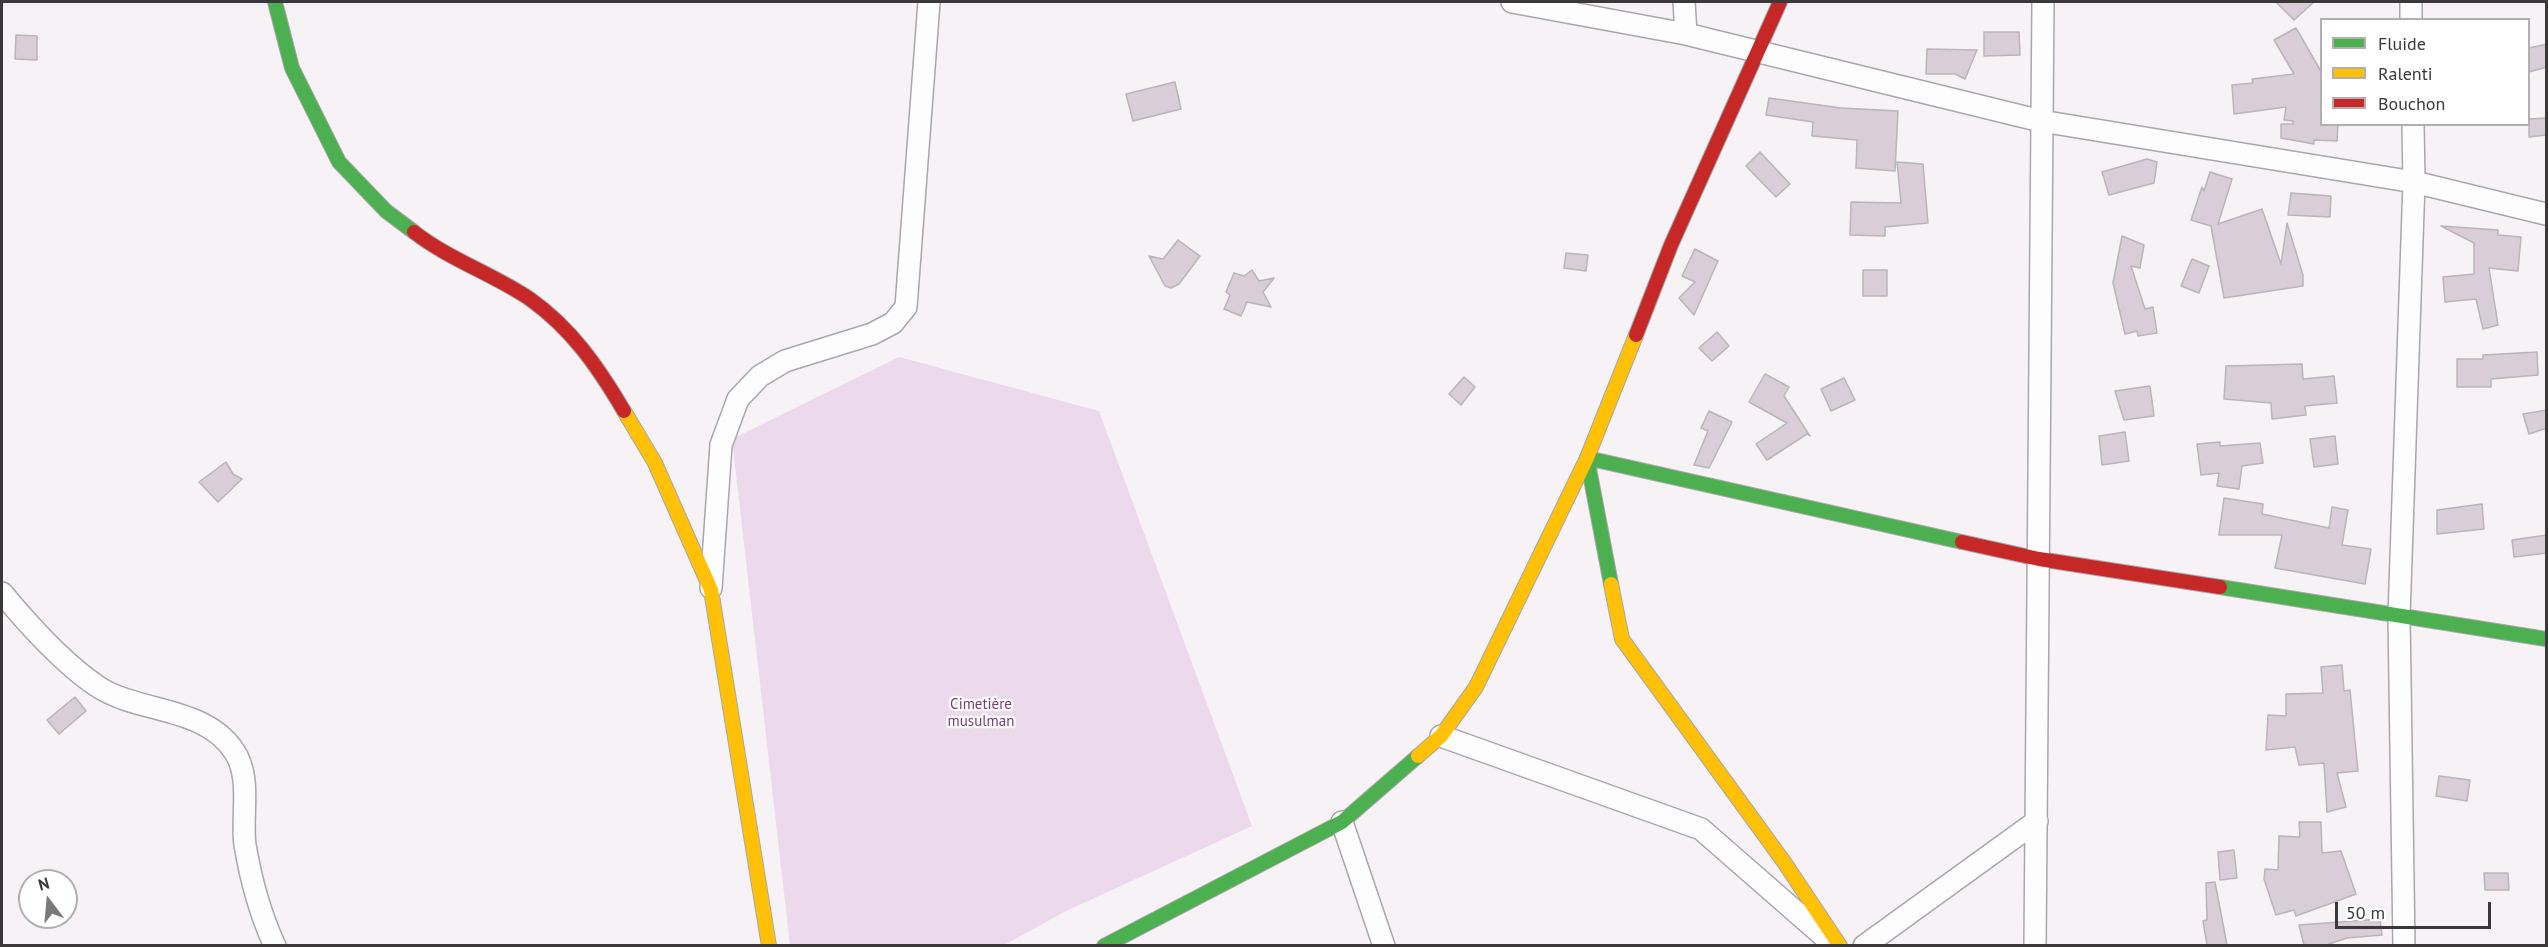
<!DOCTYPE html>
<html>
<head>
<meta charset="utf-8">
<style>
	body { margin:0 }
	#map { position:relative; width:2548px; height:947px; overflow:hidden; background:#f6f2f6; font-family:"PT Sans",sans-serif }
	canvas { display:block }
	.frame { position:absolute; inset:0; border:3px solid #3b383a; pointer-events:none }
	.legend { position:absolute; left:2320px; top:18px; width:210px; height:108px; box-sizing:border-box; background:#fff; border:2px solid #b1afb0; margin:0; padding:8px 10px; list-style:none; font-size:18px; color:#3b383a }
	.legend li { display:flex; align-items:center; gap:12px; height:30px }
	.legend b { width:30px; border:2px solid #b1afb0 }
	.north { position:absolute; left:18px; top:869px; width:60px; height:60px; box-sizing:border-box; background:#fff; border:2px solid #b1afb0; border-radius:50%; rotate:344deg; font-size:16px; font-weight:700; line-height:24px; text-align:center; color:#3b383a }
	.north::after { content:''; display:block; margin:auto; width:21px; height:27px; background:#7c797c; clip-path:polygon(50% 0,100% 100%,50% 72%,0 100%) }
	.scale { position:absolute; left:2335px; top:902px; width:156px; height:27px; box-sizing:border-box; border:3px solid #3b383a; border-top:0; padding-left:8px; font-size:18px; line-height:21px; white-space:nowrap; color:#3b383a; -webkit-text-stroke:4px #fff; paint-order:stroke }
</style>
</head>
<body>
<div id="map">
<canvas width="2548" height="947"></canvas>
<div class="frame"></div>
<ul class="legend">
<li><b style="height:8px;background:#4caf50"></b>Fluide</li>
<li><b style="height:8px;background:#ffc107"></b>Ralenti</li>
<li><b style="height:8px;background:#c62828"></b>Bouchon</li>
</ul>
<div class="north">N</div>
<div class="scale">50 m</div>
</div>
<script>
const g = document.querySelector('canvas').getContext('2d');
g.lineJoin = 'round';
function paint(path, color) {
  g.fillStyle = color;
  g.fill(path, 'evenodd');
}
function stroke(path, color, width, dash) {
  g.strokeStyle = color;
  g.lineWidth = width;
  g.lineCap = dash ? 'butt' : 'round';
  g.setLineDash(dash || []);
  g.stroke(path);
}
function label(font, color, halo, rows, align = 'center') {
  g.font = font + ' "PT Sans",sans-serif';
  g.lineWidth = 4.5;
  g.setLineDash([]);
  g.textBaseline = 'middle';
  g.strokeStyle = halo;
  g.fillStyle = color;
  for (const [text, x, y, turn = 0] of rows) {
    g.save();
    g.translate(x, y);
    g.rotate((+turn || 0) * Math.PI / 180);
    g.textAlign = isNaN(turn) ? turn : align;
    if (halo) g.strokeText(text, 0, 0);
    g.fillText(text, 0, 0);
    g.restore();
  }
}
paint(new Path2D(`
	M 899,357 L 1099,411 L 1252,826 L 1066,911 L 1004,945 L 790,945 L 732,439 Z`), '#edd9ec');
const building = new Path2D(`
	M 2276,2 L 2314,2 L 2294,20 Z
	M 2296,28 L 2322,73 L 2322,124 L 2338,124 L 2337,141 L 2314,140 L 2314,144 L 2281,138 L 2281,124 L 2293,124 L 2293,121 L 2284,120 L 2286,107 L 2234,114 L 2232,85 L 2253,83 L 2252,79 L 2294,74 L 2274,40 Z
	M 1984,32 L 2019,32 L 2020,55 L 1984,56 Z
	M 16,35 L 37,36 L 37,60 L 15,59 Z
	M 2547,44 L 2547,67 L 2529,72 L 2529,48 Z
	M 1927,49 L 1977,50 L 1965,79 L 1955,74 L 1926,74 Z
	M 1175,82 L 1181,109 L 1133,121 L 1126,94 Z
	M 1769,98 L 1841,108 L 1898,111 L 1895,171 L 1856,168 L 1857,140 L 1812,136 L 1813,122 L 1766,115 Z
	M 2547,118 L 2547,135 L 2529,137 L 2529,119 Z
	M 1760,152 L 1790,184 L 1776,197 L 1746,166 Z
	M 2147,159 L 2157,162 L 2154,183 L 2109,195 L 2102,172 Z
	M 1897,162 L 1923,164 L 1928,223 L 1885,227 L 1885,236 L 1850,235 L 1851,202 L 1901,203 Z
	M 2210,172 L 2232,179 L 2218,224 L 2262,209 L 2281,264 L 2287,223 L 2303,275 L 2303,286 L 2224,298 L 2211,226 L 2191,220 L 2202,187 L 2204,191 Z
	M 2291,193 L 2331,196 L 2330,217 L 2288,215 Z
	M 2441,226 L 2498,230 L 2498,235 L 2521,237 L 2518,271 L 2489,268 L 2498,325 L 2483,329 L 2476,299 L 2445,302 L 2443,277 L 2474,274 L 2474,243 Z
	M 2122,236 L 2144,245 L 2140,268 L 2131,266 L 2145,309 L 2153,307 L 2157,333 L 2138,336 L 2137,331 L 2125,334 L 2113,283 Z
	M 1178,240 L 1200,256 L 1179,284 L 1171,288 L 1165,286 L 1149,256 L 1163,259 Z
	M 1695,249 L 1718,261 L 1694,315 L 1679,298 L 1695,282 L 1682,276 Z
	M 1566,253 L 1588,255 L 1586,271 L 1564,268 Z
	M 2192,259 L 2209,266 L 2199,293 L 2181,286 Z
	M 1252,270 L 1259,281 L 1274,278 L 1263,292 L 1271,307 L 1247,302 L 1241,316 L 1224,309 L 1230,295 L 1226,292 L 1234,273 L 1244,276 Z
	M 1863,270 L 1887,270 L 1887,296 L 1863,296 Z
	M 1717,332 L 1729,346 L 1712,361 L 1699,348 Z
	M 2537,352 L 2538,375 L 2491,379 L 2491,387 L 2457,387 L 2457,359 L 2483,359 L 2483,355 Z
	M 2302,364 L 2303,379 L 2334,376 L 2337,403 L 2305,406 L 2306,415 L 2272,419 L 2271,403 L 2224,399 L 2226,366 Z
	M 1765,374 L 1789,387 L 1784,396 L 1810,436 L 1807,434 L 1767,460 L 1756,444 L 1787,423 L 1749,402 Z
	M 1464,377 L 1475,387 L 1461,405 L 1449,394 Z
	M 1844,378 L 1855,400 L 1831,411 L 1821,389 Z
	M 2150,386 L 2154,416 L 2124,420 L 2115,391 Z
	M 2547,410 L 2547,428 L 2529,434 L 2523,414 Z
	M 1709,411 L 1732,422 L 1709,468 L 1694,465 L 1708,431 L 1701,428 Z
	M 2125,432 L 2129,461 L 2102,465 L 2099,436 Z
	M 2335,436 L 2338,464 L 2314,467 L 2310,439 Z
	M 2220,442 L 2220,446 L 2260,443 L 2263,463 L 2242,466 L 2239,489 L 2217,486 L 2219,473 L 2201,475 L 2197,444 Z
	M 226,462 L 233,474 L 242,479 L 218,502 L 199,482 Z
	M 2224,498 L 2263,504 L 2262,514 L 2329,528 L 2332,507 L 2348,510 L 2342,545 L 2371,549 L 2365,584 L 2275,568 L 2282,535 L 2219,535 Z
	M 2482,504 L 2484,529 L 2437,534 L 2437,510 Z
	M 2547,535 L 2547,553 L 2514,557 L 2512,540 Z
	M 2342,665 L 2344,691 L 2350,690 L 2358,771 L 2337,773 L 2346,807 L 2327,812 L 2324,763 L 2299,765 L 2295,747 L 2266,750 L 2268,715 L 2286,716 L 2286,694 L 2323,693 L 2321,667 Z
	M 75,697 L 86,711 L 59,734 L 47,720 Z
	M 2439,776 L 2470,780 L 2467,801 L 2436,796 Z
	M 2299,822 L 2321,822 L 2322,853 L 2341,851 L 2356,894 L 2296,916 L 2294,910 L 2276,915 L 2264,879 L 2265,869 L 2278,870 L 2279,836 L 2300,837 Z
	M 2234,850 L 2237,878 L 2220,880 L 2218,852 Z
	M 2484,873 L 2508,873 L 2509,890 L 2485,890 Z
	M 2215,882 L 2227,945 L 2207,945 L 2203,921 L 2207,920 L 2206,883 Z
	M 2380,919 L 2382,935 L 2347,938 L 2326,945 L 2304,945 L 2299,925 Z`);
paint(building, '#d9cdd8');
stroke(building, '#b8b6b8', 1.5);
const street = new Path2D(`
	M 1512,2 L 1686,34 L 2041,121 L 2414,182 L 2546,214
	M 1684,2 L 1686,34
	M 2411,2 L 2411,20
	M 711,588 L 721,445 L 738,399 L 760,376 L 785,361 L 872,334 L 893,323 L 906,307 L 929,2
	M 2,593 C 27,623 67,667 100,688 C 141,713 205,707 234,751 C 252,777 241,816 245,845 C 251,880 260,914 275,946
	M 1441,736 L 1701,829 L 1827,939
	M 1342,822 L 1384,946
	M 1864,946 L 2037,821
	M 2035,946 L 2043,2
	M 2404,946 L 2399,616 L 2414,182 L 2413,124`);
const fast = new Path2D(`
	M 275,2 L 292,68 L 339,162 L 386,211 L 414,232
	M 1611,584 L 1587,458 L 1962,542
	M 2220,587 L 2546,639
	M 1104,946 L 1342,822 L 1418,756`);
const slow = new Path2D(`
	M 624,411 L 655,463 L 711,590 L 769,946
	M 1611,584 L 1622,639 L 1784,862 L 1840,946
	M 1418,756 L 1441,736 L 1476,687 L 1587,458 L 1636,335`);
const jam = new Path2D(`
	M 414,232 C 450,260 493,274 530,299 C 572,329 598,367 624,411
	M 1636,335 L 1671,245 L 1780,2
	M 1962,542 L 2039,559 L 2220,587`);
stroke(street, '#a9a7a9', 24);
stroke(fast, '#a9a7a9', 16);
stroke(slow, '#a9a7a9', 16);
stroke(jam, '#a9a7a9', 16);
stroke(street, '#fefdfe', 21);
stroke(fast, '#4caf50', 14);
stroke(slow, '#ffc107', 14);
stroke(jam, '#c62828', 14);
label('15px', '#793a76', '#fff', [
	["Cimetière",981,705],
	["musulman",981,722]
]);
</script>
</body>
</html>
